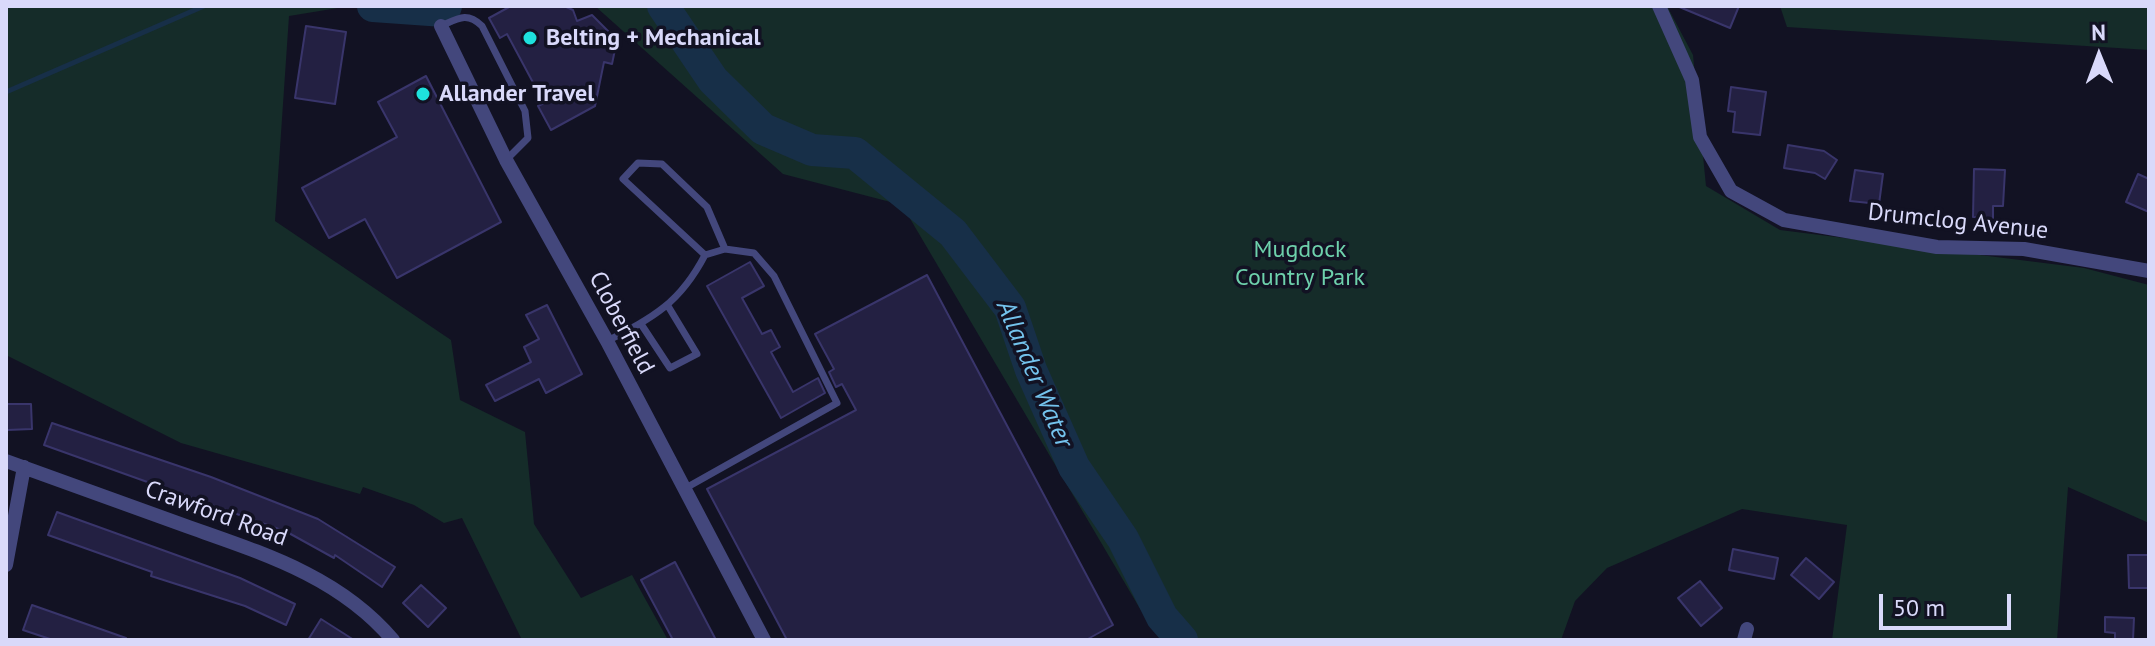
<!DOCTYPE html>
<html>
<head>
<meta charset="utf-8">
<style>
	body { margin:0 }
	#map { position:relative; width:2155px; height:646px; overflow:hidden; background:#121223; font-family:"PT Sans",sans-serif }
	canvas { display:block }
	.frame { position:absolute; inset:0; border:8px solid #d9d9fa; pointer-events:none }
	.north { position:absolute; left:2059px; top:16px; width:80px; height:80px; -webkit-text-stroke:6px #121223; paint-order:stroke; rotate:359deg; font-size:22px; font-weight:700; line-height:32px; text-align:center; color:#d9d9fa }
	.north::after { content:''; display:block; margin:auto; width:28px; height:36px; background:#d9d9fa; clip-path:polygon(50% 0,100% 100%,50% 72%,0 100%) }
	.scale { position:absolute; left:1879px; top:594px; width:132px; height:36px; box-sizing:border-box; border:4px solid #d9d9fa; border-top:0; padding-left:10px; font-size:24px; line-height:28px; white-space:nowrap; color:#d9d9fa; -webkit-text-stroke:6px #121223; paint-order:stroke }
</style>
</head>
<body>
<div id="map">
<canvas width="2155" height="646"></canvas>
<div class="frame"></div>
<div class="north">N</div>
<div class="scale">50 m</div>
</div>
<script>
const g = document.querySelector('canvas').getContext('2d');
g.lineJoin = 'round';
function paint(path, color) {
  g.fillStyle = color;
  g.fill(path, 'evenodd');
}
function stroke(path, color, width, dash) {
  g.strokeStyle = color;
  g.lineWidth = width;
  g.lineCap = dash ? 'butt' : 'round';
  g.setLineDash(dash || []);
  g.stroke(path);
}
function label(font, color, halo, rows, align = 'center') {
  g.font = font + ' "PT Sans",sans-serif';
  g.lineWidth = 7;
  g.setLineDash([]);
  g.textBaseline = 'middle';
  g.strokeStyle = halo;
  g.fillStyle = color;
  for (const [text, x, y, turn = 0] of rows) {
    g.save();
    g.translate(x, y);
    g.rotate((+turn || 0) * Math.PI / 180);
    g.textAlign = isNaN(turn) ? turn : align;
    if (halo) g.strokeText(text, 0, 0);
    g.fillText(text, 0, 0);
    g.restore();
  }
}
paint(new Path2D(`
	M 6,6 L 350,6 L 289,16 L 275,221 L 451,340 L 460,400 L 525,432 L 534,524 L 581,598 L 632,575 L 668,640 L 522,640 L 462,518 L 444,523 L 414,505 L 363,487 L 360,494 L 181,443 L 6,355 Z
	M 595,6 L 1667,6 L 1693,55 L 1706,186 L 1780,230 L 2084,268 L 2149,285 L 2149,523 L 2068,487 L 2057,640 L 1832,640 L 1847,525 L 1742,509 L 1607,568 L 1575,601 L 1561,640 L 1162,640 L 1139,607 L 902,205 L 783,174 Z
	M 1780,6 L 2149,6 L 2149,50 L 1787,27 Z`), '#152c29');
stroke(new Path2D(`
	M 6,92 L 204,6`), '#172f48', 5);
stroke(new Path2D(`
	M 373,6 L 444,11 L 446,6
	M 663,6 L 713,80 L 763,129 L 812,150 L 855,153 L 953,233 L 1010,308 L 1031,370 L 1074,467 L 1123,539 L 1162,617 L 1182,640`), '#172f48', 32);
const building = new Path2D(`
	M 511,6 L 564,6 L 573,10 L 577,21 L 592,15 L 617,40 L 612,64 L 604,62 L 595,106 L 551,130 L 538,106 L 544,103 L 507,34 L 500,38 L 489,18 Z
	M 1677,6 L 1739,6 L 1730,28 Z
	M 306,26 L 346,32 L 335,104 L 295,98 Z
	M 426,76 L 501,222 L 397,278 L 365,219 L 329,238 L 302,188 L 397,137 L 378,102 Z
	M 1731,87 L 1766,92 L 1760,135 L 1733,132 L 1735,112 L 1728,111 Z
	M 1788,145 L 1824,151 L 1837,160 L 1825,179 L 1815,173 L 1784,168 Z
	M 1974,169 L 2005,170 L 2003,206 L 1993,206 L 1993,218 L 1973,217 Z
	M 1855,170 L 1883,174 L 1879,204 L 1850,201 Z
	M 2138,174 L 2149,179 L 2149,212 L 2126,202 Z
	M 750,262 L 764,286 L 742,298 L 762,334 L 771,330 L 780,347 L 771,352 L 793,392 L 818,378 L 825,393 L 781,418 L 707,286 Z
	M 927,275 L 1113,625 L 1086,640 L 787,640 L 707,489 L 856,410 L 842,384 L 836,387 L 829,372 L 834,369 L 815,334 Z
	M 547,305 L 582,374 L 546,393 L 539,379 L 495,401 L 486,385 L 531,362 L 524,347 L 539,339 L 526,315 Z
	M 7,404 L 31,404 L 32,429 L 7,430 Z
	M 52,423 L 211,477 L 318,519 L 395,567 L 382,587 L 335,555 L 334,558 L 287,532 L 44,445 Z
	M 57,512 L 240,578 L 295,604 L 286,625 L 245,606 L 151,576 L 152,572 L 48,535 Z
	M 1733,549 L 1778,558 L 1774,579 L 1729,570 Z
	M 2128,555 L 2149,555 L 2149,588 L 2129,588 Z
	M 1806,558 L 1834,582 L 1819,599 L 1791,575 Z
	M 675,562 L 716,640 L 673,640 L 641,580 Z
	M 1700,581 L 1722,608 L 1701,626 L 1678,598 Z
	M 421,585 L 446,608 L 428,627 L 403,603 Z
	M 32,605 L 126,638 L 126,640 L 53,640 L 23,630 Z
	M 2105,617 L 2134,618 L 2133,640 L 2115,640 L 2115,633 L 2105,632 Z
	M 321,619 L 354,640 L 308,640 Z`);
paint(building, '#232042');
stroke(building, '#39356b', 2);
stroke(new Path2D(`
	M 441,26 C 459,18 467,12 482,26 L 525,111 L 528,138 L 506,160
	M 705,255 L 623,179 L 638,163 L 662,164 L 707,207 L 725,249
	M 641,324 L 670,368 L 697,354 L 668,306
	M 607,341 C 654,317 680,303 705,255 L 725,249 L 754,253 L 774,276 L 837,403 L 684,489`), '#43477c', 7);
stroke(new Path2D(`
	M 1659,6 L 1692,80 L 1700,137 L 1731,191 L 1784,220 L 1937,247 L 2024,249 L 2149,271
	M 441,26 L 506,160 L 607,341 L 764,640
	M 6,461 C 66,483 126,504 186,526 C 262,553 339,576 393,640
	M 6,565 L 24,467
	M 1744,640 L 1747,629`), '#43477c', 14);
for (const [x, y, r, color] of [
	[530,38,8,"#1ee1dd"],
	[423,94,8,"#1ee1dd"]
]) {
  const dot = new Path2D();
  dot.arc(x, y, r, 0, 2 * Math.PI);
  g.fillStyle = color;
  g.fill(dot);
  stroke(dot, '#121223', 3);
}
label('bold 24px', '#d9d9fa', '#121223', [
	["Belting + Mechanical",546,38],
	["Allander Travel",439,94]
], 'left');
label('24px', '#d9d9fa', '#121223', [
	["Drumclog Avenue",1958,222,6],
	["Cloberfield",621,323,62],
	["Crawford Road",216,514,20]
]);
label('24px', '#6ed1ac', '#121223', [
	["Mugdock",1300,250],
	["Country Park",1300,278]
]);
label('italic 26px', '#74c3ed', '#121223', [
	["Allander Water",1034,374,67]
]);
</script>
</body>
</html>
